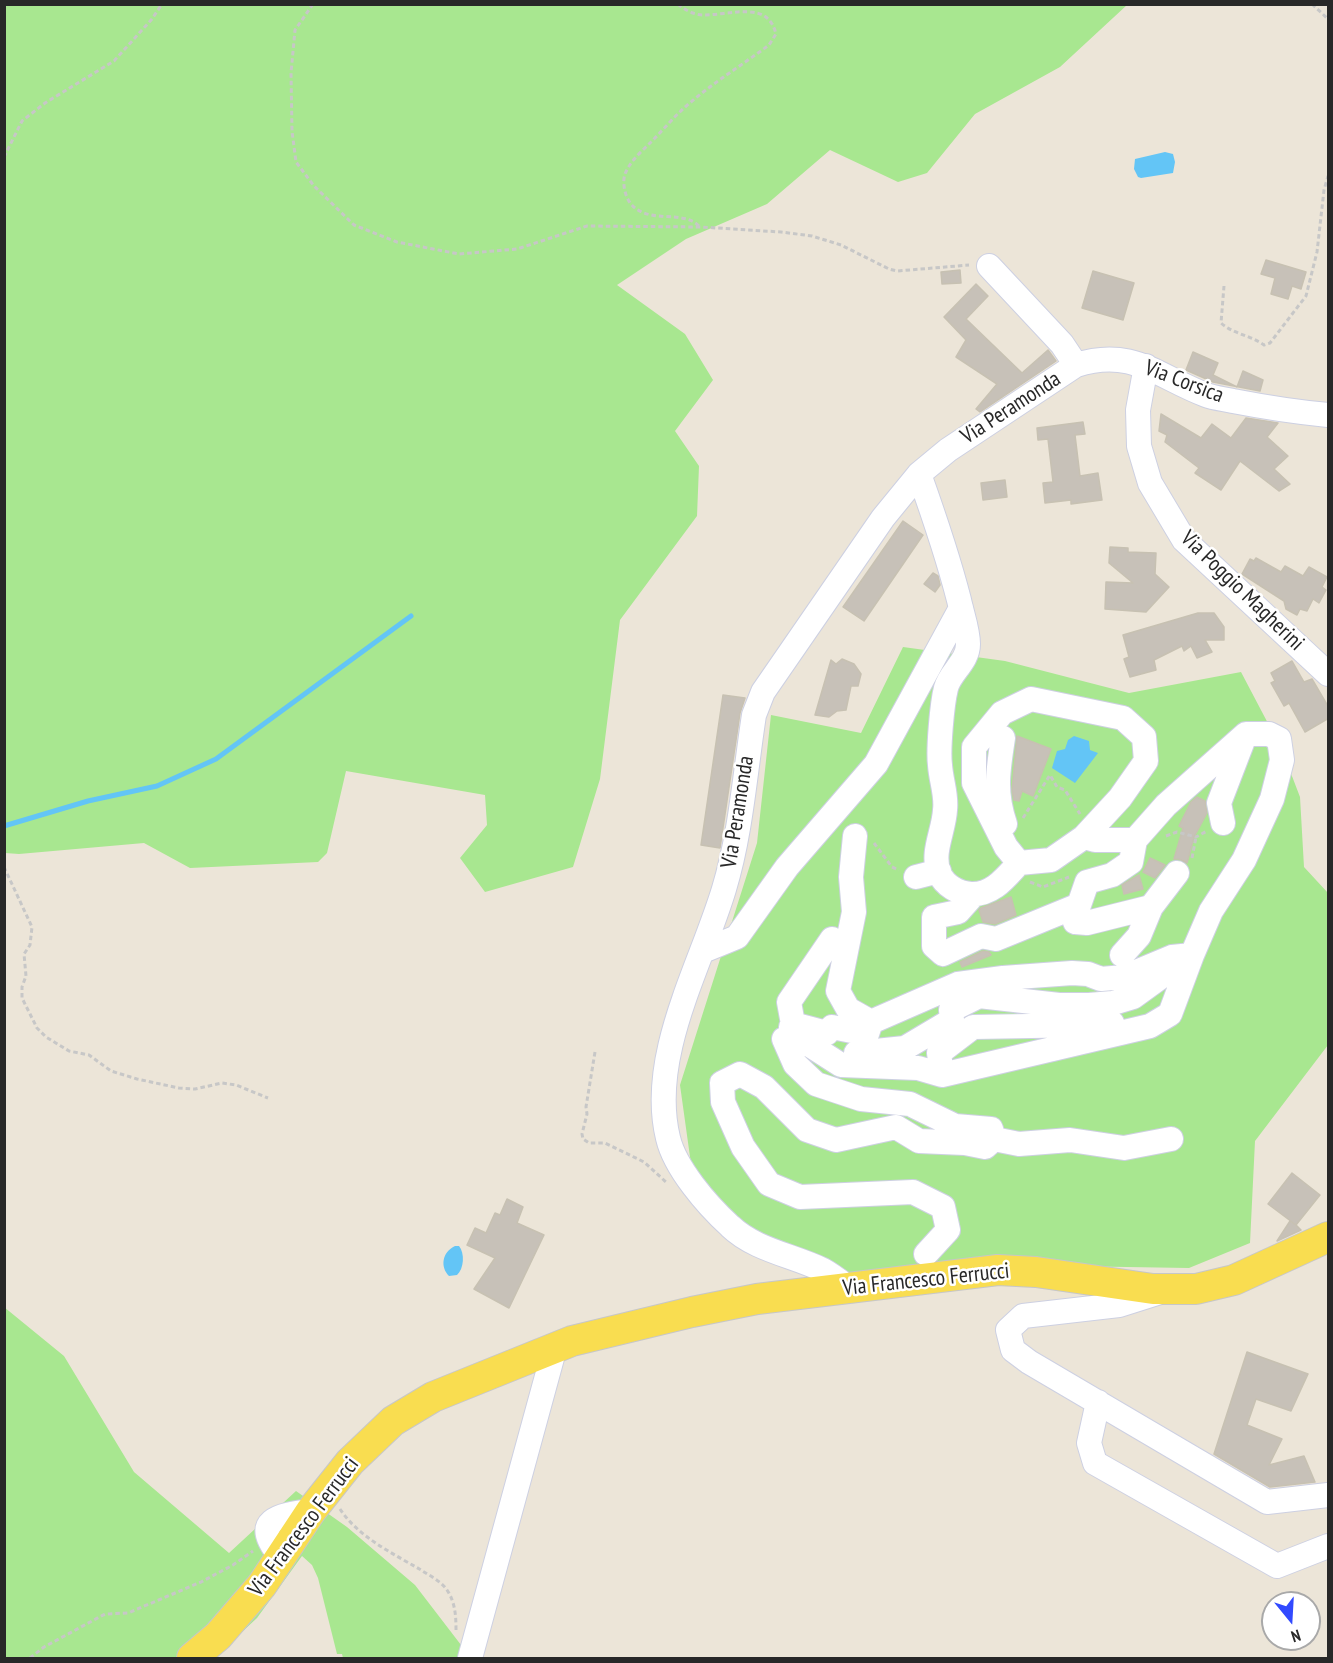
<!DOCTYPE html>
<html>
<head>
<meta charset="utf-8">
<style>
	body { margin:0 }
	#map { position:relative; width:1333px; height:1663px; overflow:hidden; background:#ece5d8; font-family:"PT Sans Narrow",sans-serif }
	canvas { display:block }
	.frame { position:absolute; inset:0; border:6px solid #282828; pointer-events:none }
	.north { position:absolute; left:1261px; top:1591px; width:60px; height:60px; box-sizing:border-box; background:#fff; border:2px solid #a9a9a9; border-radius:50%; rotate:162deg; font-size:16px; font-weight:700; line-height:24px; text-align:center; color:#282828 }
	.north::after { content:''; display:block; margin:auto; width:21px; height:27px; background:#324aff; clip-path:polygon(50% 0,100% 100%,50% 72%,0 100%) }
</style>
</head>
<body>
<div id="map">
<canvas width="1333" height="1663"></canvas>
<div class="frame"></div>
<div class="north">N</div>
</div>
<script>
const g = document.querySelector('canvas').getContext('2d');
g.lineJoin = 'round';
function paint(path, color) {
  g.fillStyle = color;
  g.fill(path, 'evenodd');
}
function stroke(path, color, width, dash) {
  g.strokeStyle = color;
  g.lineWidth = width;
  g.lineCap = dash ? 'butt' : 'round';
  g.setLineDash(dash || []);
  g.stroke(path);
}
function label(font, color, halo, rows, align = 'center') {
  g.font = font + ' "PT Sans Narrow",sans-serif';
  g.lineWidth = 5;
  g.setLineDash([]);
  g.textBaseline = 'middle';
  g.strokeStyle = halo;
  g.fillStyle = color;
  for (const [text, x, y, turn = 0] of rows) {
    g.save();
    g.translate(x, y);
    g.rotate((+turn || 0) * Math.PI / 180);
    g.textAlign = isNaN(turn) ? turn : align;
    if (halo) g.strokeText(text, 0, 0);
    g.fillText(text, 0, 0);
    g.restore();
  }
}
paint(new Path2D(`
	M 4,5 L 5,4 L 1127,5 L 1060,67 L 975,114 L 927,173 L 898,182 L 830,150 L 767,204 L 686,239 L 617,285 L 685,334 L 713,380 L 675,431 L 699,466 L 697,516 L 620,620 L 600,779 L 573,867 L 485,892 L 460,858 L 487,825 L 485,795 L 346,771 L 327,853 L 318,862 L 190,868 L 144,843 L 19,854 L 5,853 Z
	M 903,647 L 1005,661 L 1129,693 L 1241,672 L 1282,750 L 1300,797 L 1304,867 L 1328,893 L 1328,1045 L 1255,1141 L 1250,1243 L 1189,1268 L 1002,1265 L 845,1274 L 748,1232 L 691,1164 L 680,1085 L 757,843 L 771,715 L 861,733 Z
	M 4,1307 L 64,1356 L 134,1472 L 229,1553 L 296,1491 L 347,1527 L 415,1585 L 471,1658 L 343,1658 L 342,1654 L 337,1654 L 318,1578 L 312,1565 L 302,1556 L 257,1618 L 214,1658 L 5,1658 Z`), '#a8e790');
paint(new Path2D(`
	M 1165,152 L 1173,154 L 1175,162 L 1173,173 L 1141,178 L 1138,177 L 1134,169 L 1135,159 Z
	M 1074,736 L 1089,741 L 1090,750 L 1098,753 L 1075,783 L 1052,768 L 1057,751 L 1065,749 L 1068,740 Z
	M 455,1246 L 459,1246 C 465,1253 464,1269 457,1275 L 449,1276 C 440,1267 442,1252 455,1246 Z`), '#63c5f6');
stroke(new Path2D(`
	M 4,826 L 88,801 L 157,786 L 216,759 L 411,616`), '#63c5f6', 5);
const building = new Path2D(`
	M 1266,260 L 1306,272 L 1301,289 L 1292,286 L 1288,299 L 1271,294 L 1275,278 L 1261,274 Z
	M 960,270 L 961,283 L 942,284 L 941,272 Z
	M 1093,271 L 1134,283 L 1123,320 L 1082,308 Z
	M 976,284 L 988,296 L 966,319 L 1022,373 L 1048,350 L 1056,361 L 980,412 L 976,409 L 997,384 L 956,357 L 966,340 L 944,317 Z
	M 1193,352 L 1218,363 L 1213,375 L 1237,387 L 1243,371 L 1263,380 L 1260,391 L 1213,382 L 1186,370 Z
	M 1161,414 L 1201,438 L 1212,424 L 1231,438 L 1246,418 L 1278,423 L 1267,437 L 1288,456 L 1274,469 L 1290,484 L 1279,491 L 1240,461 L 1221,490 L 1195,473 L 1199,468 L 1165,442 L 1167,435 L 1159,431 Z
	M 1083,422 L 1085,434 L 1075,435 L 1080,476 L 1098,473 L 1102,500 L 1071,504 L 1071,500 L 1045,503 L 1043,483 L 1053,482 L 1048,439 L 1038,440 L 1037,428 Z
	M 1005,480 L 1007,497 L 983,500 L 981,483 Z
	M 903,521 L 923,535 L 864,621 L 843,607 Z
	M 1110,547 L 1128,548 L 1128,552 L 1156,553 L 1155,574 L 1169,587 L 1146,612 L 1105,609 L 1106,582 L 1133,583 L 1109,563 Z
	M 1256,558 L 1281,572 L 1285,566 L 1303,576 L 1309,567 L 1327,577 L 1322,587 L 1326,590 L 1319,603 L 1313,599 L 1307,611 L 1300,609 L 1297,615 L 1286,609 L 1284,601 L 1242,574 L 1250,559 L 1254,561 Z
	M 933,573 L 938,576 L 940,585 L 935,592 L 924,584 Z
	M 1198,613 L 1214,613 L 1224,627 L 1224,640 L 1205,640 L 1212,652 L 1197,658 L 1191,646 L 1184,651 L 1182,646 L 1154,660 L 1156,670 L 1130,677 L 1124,659 L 1129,657 L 1123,635 Z
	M 842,659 L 854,664 L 861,674 L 858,686 L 851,686 L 846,710 L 837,711 L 829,717 L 815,715 L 831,660 L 836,664 Z
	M 1292,661 L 1304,682 L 1312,679 L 1329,708 L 1329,718 L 1305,732 L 1289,703 L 1284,706 L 1271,683 L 1275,681 L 1271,673 Z
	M 723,695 L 745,698 L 740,713 L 720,848 L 701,845 Z
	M 1017,736 L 1051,749 L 1033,796 L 1022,791 L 1019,801 L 1014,800 L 1012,790 Z
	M 1197,797 L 1205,801 L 1207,813 L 1194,837 L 1187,863 L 1179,859 L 1174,859 L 1183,828 L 1179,826 L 1191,802 Z
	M 1150,858 L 1165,865 L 1155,878 L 1143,872 Z
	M 1139,875 L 1143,889 L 1124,894 L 1122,885 Z
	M 1011,897 L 1016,915 L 995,924 L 983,922 L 979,910 L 981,908 Z
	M 983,951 L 989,952 L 991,955 L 962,967 L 960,962 Z
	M 1292,1173 L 1320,1195 L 1296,1225 L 1301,1230 L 1277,1241 L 1290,1221 L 1296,1225 L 1268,1204 Z
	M 507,1199 L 523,1207 L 517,1223 L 544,1235 L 509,1308 L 474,1289 L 495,1258 L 467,1245 L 475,1228 L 486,1233 L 495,1213 L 500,1215 Z
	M 1247,1352 L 1308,1374 L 1291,1411 L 1256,1399 L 1247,1425 L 1282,1439 L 1269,1465 L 1304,1456 L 1315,1482 L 1270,1487 L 1214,1454 Z`);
paint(building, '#c7c1b8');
stroke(building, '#c7c1b2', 1.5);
const minor = new Path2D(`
	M 989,266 L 1062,344 L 1076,365
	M 1146,366 L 1138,410 L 1139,446 L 1150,483 L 1184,540 L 1328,674
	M 919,474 C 934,516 948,557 959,600 C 962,614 968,630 968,644 C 968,662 950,672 946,688 C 942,704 938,750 940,765 C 941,781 947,795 945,810 C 944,831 931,852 939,873 C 945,886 958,893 971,894 C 993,895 1006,877 1019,863 L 1051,860 L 1084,837 L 1120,798 L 1146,761 L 1144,737 L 1123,718 L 1031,699 L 1002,713 L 974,747 L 974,783 L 1006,847 L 1019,863
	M 1003,738 C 998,771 994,791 1005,824
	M 1223,823 L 1219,803 L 1244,738
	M 855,836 L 851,877 L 854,912 L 838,991 L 848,1009 L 871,1022
	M 1084,837 L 1095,840 L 1135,840 L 1166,805 L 1246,734 L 1269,734 L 1279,739 L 1282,760 L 1272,799 L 1244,860 L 1211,911 L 1192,955 L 1170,1014 L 1150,1026 L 942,1075 L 918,1068 L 841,1065 L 805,1042 L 784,1039 L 795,1064 L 816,1084 L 861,1099 L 910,1104 L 955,1126 L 991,1129 L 994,1139 L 1019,1144 L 1070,1140 L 1124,1148 L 1171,1139
	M 916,877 L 939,871
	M 974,894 L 958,912 L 934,917 L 934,946 L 943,954 L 981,936 L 996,939 L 1079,905 L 1087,882 L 1112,875 L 1131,862 L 1135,840
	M 1079,905 L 1075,922 L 1087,923 L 1151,907 L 1177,873
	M 703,951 L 737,937 L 787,867 L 876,764 L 961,608
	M 1122,955 L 1139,936 L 1151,907
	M 793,1024 L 789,1002 L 832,939
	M 791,1027 L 793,1024 L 827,1033 L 832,1027 L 867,1034 L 871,1022 L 958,984 L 1003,978 L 1072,973 L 1088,974 L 1101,979 L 1124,977 L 1172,957 L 1192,955
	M 856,1053 L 905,1048 L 952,1020 L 951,1010 L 979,996 L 1059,1005 L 1089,1005 L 1113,1003 L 1133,997 L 1180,963
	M 942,1075 L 939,1053 L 973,1027 L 1088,1025 L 1112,1023
	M 926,1254 L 948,1230 L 943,1207 L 913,1192 L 800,1197 L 769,1184 L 743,1147 L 723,1102 L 722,1083 L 740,1074 L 764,1087 L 807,1130 L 836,1140 L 896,1127 L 919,1141 L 965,1143 L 985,1147 L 994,1139
	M 849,1288 C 841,1282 832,1275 823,1270 C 792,1255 755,1250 730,1226 C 707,1205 675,1168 668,1138 C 648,1056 701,966 724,889 C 741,833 745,773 754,715 L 763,692 L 883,518 L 919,474 L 948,450 L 1076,365 C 1133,347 1158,377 1206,395 C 1214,398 1224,399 1233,401 C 1264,407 1296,412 1328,415
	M 1160,1292 L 1119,1305 L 1023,1316 L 1008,1330 L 1013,1350 L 1029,1362 L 1267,1502 L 1328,1495
	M 1098,1402 L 1089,1443 L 1095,1463 L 1277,1566 L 1328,1546
	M 281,1557 C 250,1520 278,1515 311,1511
	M 470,1658 L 555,1347`);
const major = new Path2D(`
	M 192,1658 L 218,1636 L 262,1585 L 311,1511 L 350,1462 L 393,1421 L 433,1397 L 572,1341 L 692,1312 L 757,1299 L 998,1270 L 1036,1272 L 1153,1289 L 1196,1289 L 1234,1280 L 1328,1237`);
stroke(minor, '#cdd0e2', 26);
stroke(major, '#c7c7c7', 32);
stroke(new Path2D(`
	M 313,4 L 295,30 L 291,73 L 292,131 L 296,162 L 314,186 L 354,225 L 397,242 L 459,254 L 517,249 L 587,226 L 701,227 L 781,232 L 812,236 L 841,245 L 889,269 L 897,271 L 969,265
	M 678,4 C 685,10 694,15 704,15 C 732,15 768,0 776,34 L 769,45 C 741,66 709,85 683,109 C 672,119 662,131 651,142 C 642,151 630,161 625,174 C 622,183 625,197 631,204 C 649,225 682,209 699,226
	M 1312,4 L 1328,19
	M 4,157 L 22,121 L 45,103 L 114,61 L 152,19 L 162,4
	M 1224,286 L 1221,323 C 1233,334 1250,335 1264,345 L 1270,343 L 1306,296 L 1317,252 L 1324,190 L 1328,176
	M 1023,818 L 1050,775 L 1057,787 L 1065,790 L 1080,814
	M 1166,836 L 1177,832 L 1196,837 L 1207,831
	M 874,843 L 892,867 L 899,870
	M 1192,858 L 1196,837
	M 4,867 L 32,927 L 30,945 L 24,954 L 26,976 L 22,987 L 22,998 L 37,1028 L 46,1037 L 69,1051 L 89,1055 L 111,1071 L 137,1079 L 179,1088 L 195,1089 L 222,1083 L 236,1085 L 268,1098
	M 1030,882 L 1043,887 L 1069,877
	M 595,1052 L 586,1107 L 587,1114 L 582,1134 L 583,1139 L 589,1143 L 605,1143 L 644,1162 L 666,1182
	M 340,1509 C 358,1537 394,1554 421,1570 C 430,1576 441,1581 447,1590 C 455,1602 456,1615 456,1630
	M 30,1658 L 44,1647 L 105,1614 L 128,1613 L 201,1582 L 233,1565 L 253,1551`), '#c7c7c7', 3, [4.5, 3]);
stroke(minor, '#fff', 24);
stroke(major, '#f9dd50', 30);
label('22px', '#282828', '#fff', [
	["Via Corsica",1184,382,21],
	["Via Peramonda",1011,408,-33],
	["Via Poggio Magherini",1242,591,44],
	["Via Peramonda",738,812,-81],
	["Via Francesco Ferrucci",926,1280,-6],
	["Via Francesco Ferrucci",304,1527,-53]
]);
</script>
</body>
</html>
